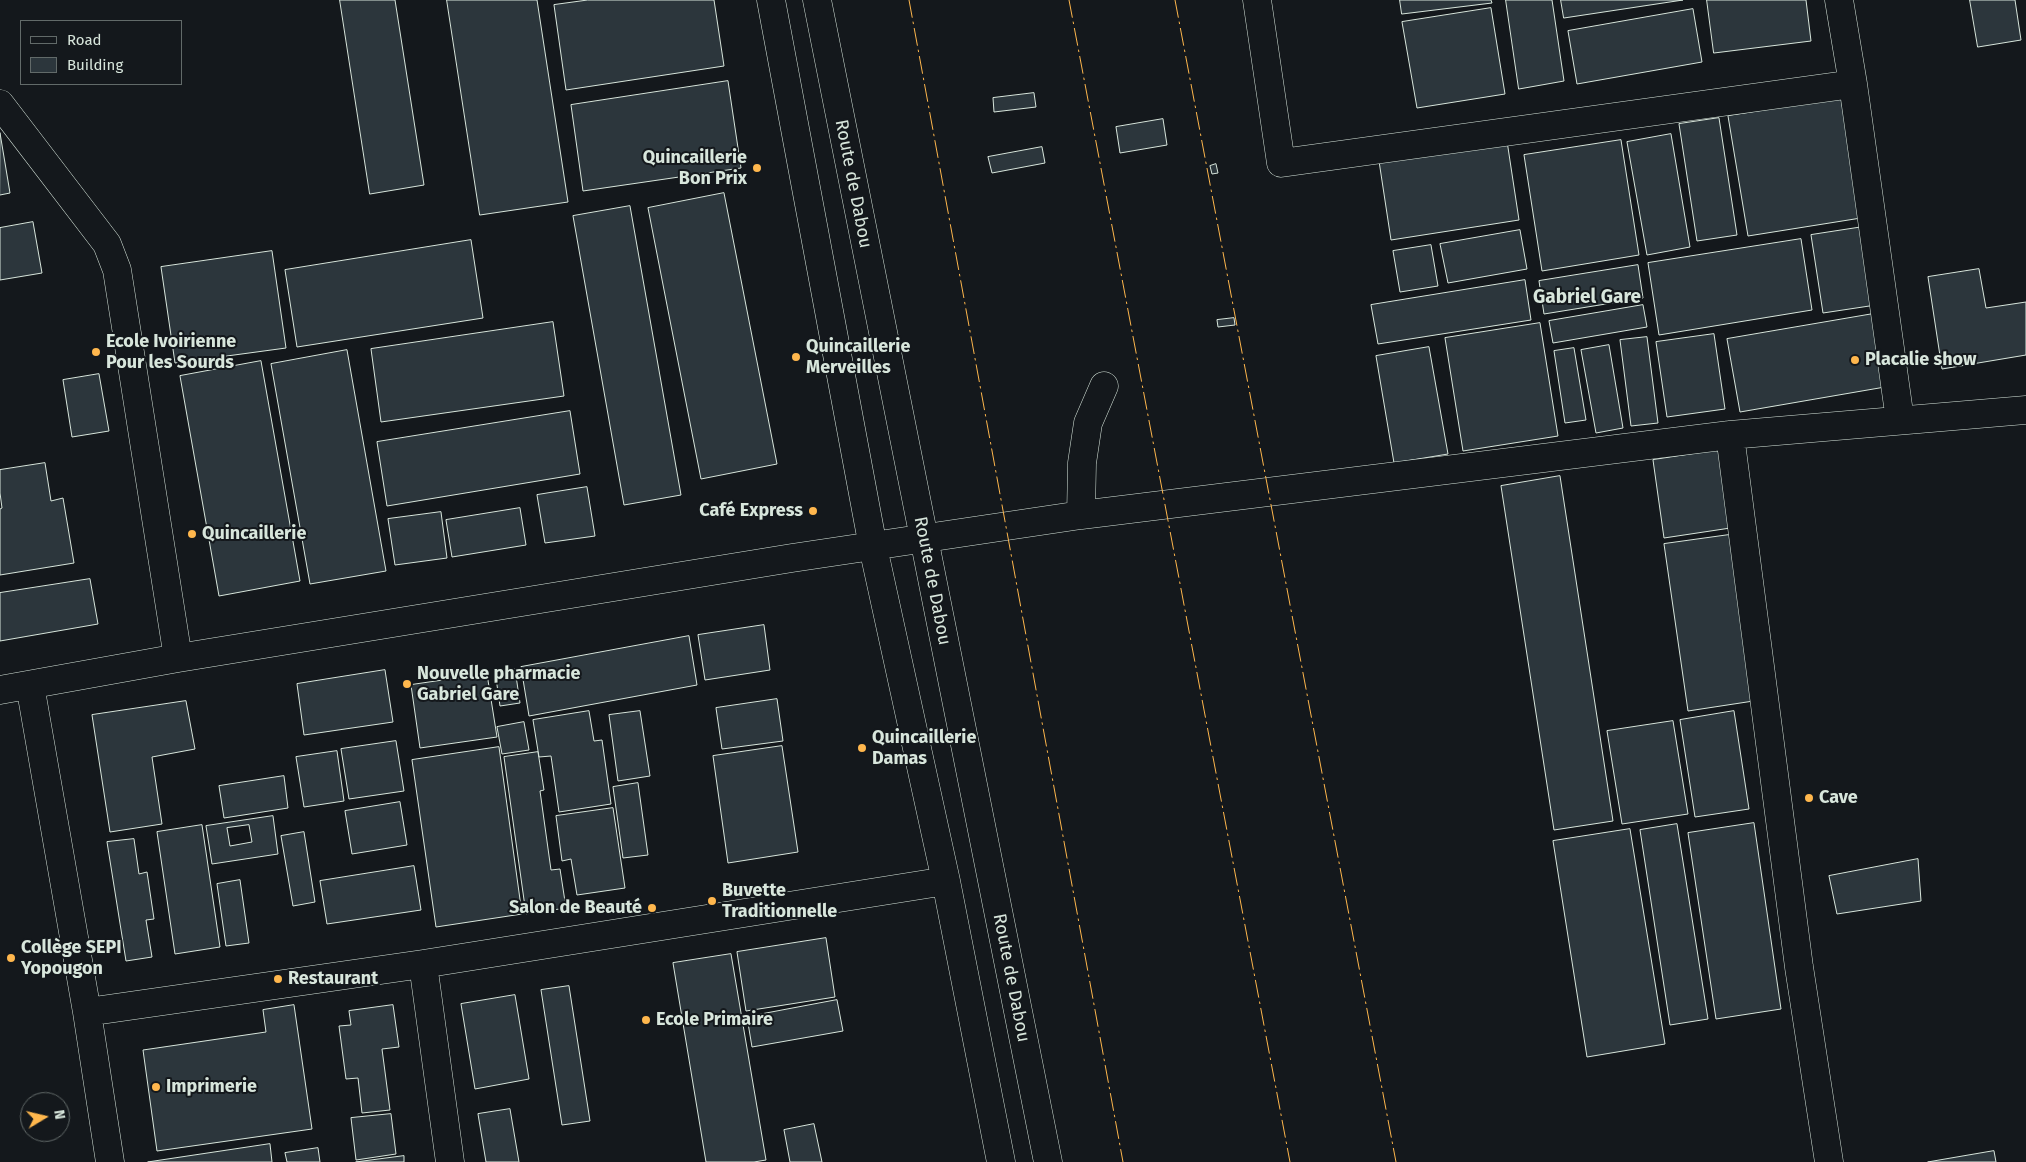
<!DOCTYPE html>
<html>
<head>
<meta charset="utf-8">
<style>
	body { margin:0 }
	#map { position:relative; width:2026px; height:1162px; overflow:hidden; background:#14181c; font-family:"Fira Sans",sans-serif }
	canvas { display:block }
	.legend { position:absolute; left:20px; top:20px; width:162px; height:65px; box-sizing:border-box; background:#14181c; border:1px solid #626a69; margin:0; padding:6px 9px; list-style:none; font-size:15px; color:#d8e6dc }
	.legend li { display:flex; align-items:center; gap:10px; height:25px }
	.legend b { width:25px; border:1px solid #626a69 }
	.north { position:absolute; left:20px; top:1092px; width:50px; height:50px; box-sizing:border-box; background:#14181c; border:1px solid #626a69; border-radius:50%; rotate:81deg; font-size:14px; font-weight:700; line-height:20px; text-align:center; color:#d8e6dc }
	.north::after { content:''; display:block; margin:auto; width:18px; height:22px; background:#ffb74d; clip-path:polygon(50% 0,100% 100%,50% 72%,0 100%) }
</style>
</head>
<body>
<div id="map">
<canvas width="2026" height="1162"></canvas>
<ul class="legend">
<li><b style="height:6px;background:#14181c"></b>Road</li>
<li><b style="height:14px;background:#2c363c"></b>Building</li>
</ul>
<div class="north">N</div>
</div>
<script>
const g = document.querySelector('canvas').getContext('2d');
g.lineJoin = 'round';
function paint(path, color) {
  g.fillStyle = color;
  g.fill(path, 'evenodd');
}
function stroke(path, color, width, dash) {
  g.strokeStyle = color;
  g.lineWidth = width;
  g.lineCap = dash ? 'butt' : 'round';
  g.setLineDash(dash || []);
  g.stroke(path);
}
function label(font, color, halo, rows, align = 'center') {
  g.font = font + ' "Fira Sans",sans-serif';
  g.lineWidth = 4;
  g.setLineDash([]);
  g.textBaseline = 'middle';
  g.strokeStyle = halo;
  g.fillStyle = color;
  for (const [text, x, y, turn = 0] of rows) {
    g.save();
    g.translate(x, y);
    g.rotate((+turn || 0) * Math.PI / 180);
    g.textAlign = isNaN(turn) ? turn : align;
    if (halo) g.strokeText(text, 0, 0);
    g.fillText(text, 0, 0);
    g.restore();
  }
}
const building = new Path2D(`
	M 340,0 L 395,0 L 424,185 L 370,194 Z
	M 447,0 L 537,0 L 568,202 L 480,215 Z
	M 588,0 L 714,0 L 724,66 L 566,90 L 554,5 Z
	M 1400,0 L 1491,0 L 1492,3 L 1402,14 Z
	M 1506,0 L 1552,0 L 1564,81 L 1519,89 Z
	M 1561,0 L 1683,0 L 1564,18 Z
	M 1707,0 L 1806,0 L 1811,41 L 1714,53 Z
	M 1970,0 L 2015,0 L 2021,40 L 1978,47 Z
	M 1491,8 L 1505,94 L 1417,108 L 1402,22 Z
	M 1693,9 L 1702,62 L 1577,84 L 1568,31 Z
	M 728,81 L 741,168 L 583,191 L 571,105 Z
	M 1034,93 L 1036,107 L 994,112 L 993,98 Z
	M 1841,98 L 1861,218 L 1748,236 L 1728,116 Z
	M 1719,118 L 1737,235 L 1697,241 L 1679,124 Z
	M 1163,119 L 1167,145 L 1120,153 L 1116,127 Z
	M 0,133 L 10,193 L 0,195 Z
	M 1671,134 L 1690,247 L 1647,255 L 1627,142 Z
	M 1621,140 L 1639,255 L 1542,271 L 1524,155 Z
	M 1507,141 L 1519,220 L 1391,240 L 1379,161 Z
	M 1042,147 L 1045,163 L 992,173 L 988,157 Z
	M 1216,164 L 1218,173 L 1212,174 L 1210,166 Z
	M 724,193 L 777,464 L 701,479 L 648,208 Z
	M 630,206 L 681,495 L 624,505 L 573,216 Z
	M 33,222 L 42,273 L 0,280 L 0,228 Z
	M 1863,227 L 1876,305 L 1823,313 L 1811,235 Z
	M 1520,230 L 1527,269 L 1448,283 L 1440,244 Z
	M 1801,239 L 1812,310 L 1659,335 L 1648,263 Z
	M 471,240 L 483,318 L 297,347 L 285,270 Z
	M 1431,245 L 1438,286 L 1400,292 L 1393,251 Z
	M 272,251 L 286,348 L 175,363 L 161,267 Z
	M 1638,265 L 1643,298 L 1544,314 L 1539,281 Z
	M 1979,269 L 1986,308 L 2026,302 L 2026,355 L 1942,369 L 1928,277 Z
	M 1525,280 L 1531,320 L 1378,344 L 1371,305 Z
	M 1643,305 L 1647,327 L 1553,343 L 1549,321 Z
	M 1873,314 L 1885,387 L 1740,412 L 1727,339 Z
	M 1234,318 L 1235,325 L 1218,327 L 1217,320 Z
	M 553,322 L 564,396 L 381,422 L 371,349 Z
	M 1540,323 L 1558,436 L 1463,451 L 1445,338 Z
	M 1714,334 L 1725,409 L 1667,417 L 1656,342 Z
	M 1647,337 L 1658,423 L 1631,426 L 1620,340 Z
	M 1609,345 L 1623,428 L 1596,433 L 1581,350 Z
	M 1429,347 L 1448,454 L 1394,463 L 1376,356 Z
	M 1574,348 L 1586,420 L 1565,423 L 1554,351 Z
	M 347,350 L 386,571 L 310,584 L 271,364 Z
	M 261,361 L 300,581 L 219,596 L 180,376 Z
	M 99,374 L 109,431 L 72,437 L 63,380 Z
	M 570,411 L 580,474 L 387,506 L 377,442 Z
	M 1725,449 L 1737,527 L 1664,538 L 1653,460 Z
	M 45,463 L 51,501 L 63,498 L 74,563 L 0,575 L 0,509 L 2,508 L 0,493 L 0,470 Z
	M 1560,476 L 1613,821 L 1554,830 L 1501,486 Z
	M 587,487 L 595,536 L 545,543 L 537,495 Z
	M 520,508 L 526,545 L 452,557 L 446,520 Z
	M 441,512 L 447,558 L 395,565 L 388,519 Z
	M 1736,534 L 1760,700 L 1688,711 L 1664,544 Z
	M 90,579 L 98,624 L 0,641 L 0,593 Z
	M 764,625 L 770,670 L 705,680 L 698,635 Z
	M 689,636 L 697,685 L 529,716 L 521,667 Z
	M 515,669 L 520,703 L 500,706 L 495,671 Z
	M 385,670 L 393,722 L 304,735 L 297,684 Z
	M 487,674 L 497,737 L 420,748 L 411,685 Z
	M 777,699 L 783,741 L 722,749 L 716,708 Z
	M 186,701 L 195,749 L 152,757 L 162,824 L 110,832 L 92,715 Z
	M 589,711 L 594,741 L 602,740 L 611,804 L 559,812 L 551,756 L 539,757 L 533,720 Z
	M 640,711 L 650,776 L 618,781 L 609,715 Z
	M 1734,711 L 1749,809 L 1695,817 L 1680,720 Z
	M 1673,721 L 1688,814 L 1622,824 L 1607,731 Z
	M 524,722 L 529,750 L 502,754 L 497,727 Z
	M 396,741 L 404,791 L 349,799 L 341,749 Z
	M 782,746 L 798,852 L 728,863 L 713,756 Z
	M 499,747 L 522,914 L 436,927 L 412,760 Z
	M 337,751 L 344,801 L 304,807 L 296,757 Z
	M 538,752 L 544,790 L 540,791 L 551,870 L 560,869 L 566,908 L 526,914 L 504,757 Z
	M 284,776 L 288,808 L 224,818 L 219,786 Z
	M 638,783 L 648,855 L 623,858 L 613,787 Z
	M 400,802 L 407,845 L 352,854 L 345,811 Z
	M 613,808 L 625,888 L 577,895 L 571,859 L 562,861 L 556,816 Z
	M 273,816 L 278,854 L 212,864 L 206,826 ZM 249,825 L 252,842 L 230,846 L 227,828 Z
	M 1754,823 L 1781,1009 L 1716,1019 L 1688,833 Z
	M 1677,824 L 1708,1019 L 1670,1025 L 1640,830 Z
	M 202,825 L 220,947 L 175,954 L 157,832 Z
	M 1630,829 L 1665,1044 L 1587,1057 L 1553,841 Z
	M 304,832 L 315,902 L 293,906 L 281,836 Z
	M 134,839 L 139,874 L 147,872 L 154,919 L 146,920 L 152,957 L 126,961 L 107,842 Z
	M 1918,859 L 1921,901 L 1837,914 L 1829,876 Z
	M 414,866 L 421,910 L 327,924 L 320,881 Z
	M 240,880 L 249,943 L 226,946 L 217,884 Z
	M 826,938 L 835,997 L 746,1011 L 737,952 Z
	M 731,954 L 766,1160 L 754,1162 L 706,1162 L 673,963 Z
	M 569,986 L 590,1121 L 562,1125 L 541,990 Z
	M 515,995 L 529,1079 L 475,1089 L 461,1004 Z
	M 837,1000 L 843,1031 L 752,1047 L 747,1017 Z
	M 294,1005 L 312,1129 L 157,1151 L 143,1050 L 266,1032 L 263,1010 Z
	M 393,1005 L 399,1047 L 382,1049 L 390,1110 L 362,1113 L 358,1078 L 346,1079 L 339,1026 L 351,1025 L 349,1011 Z
	M 510,1109 L 519,1162 L 486,1162 L 478,1114 Z
	M 391,1114 L 396,1154 L 356,1160 L 351,1118 Z
	M 814,1124 L 822,1162 L 790,1162 L 784,1130 Z
	M 270,1144 L 272,1162 L 148,1162 Z
	M 318,1148 L 320,1162 L 287,1162 L 285,1153 Z
	M 1994,1151 L 1996,1162 L 1928,1162 Z
	M 404,1156 L 404,1162 L 356,1162 Z`);
paint(building, '#2c363c');
stroke(building, '#d8e6dc', 1);
const minor = new Path2D(`
	M 771,0 L 873,547 L 946,881 L 1001,1162
	M 817,0 L 1048,1162
	M 1257,0 L 1281,163 L 1853,84
	M 1839,0 L 1853,84 L 1900,420
	M 0,104 L 107,244 L 117,270 L 178,658
	M 1730,435 L 1799,967 L 1829,1162
	M 1081,515 L 1082,463 L 1088,423 L 1104,386
	M 30,685 L 87,1012 L 110,1162
	M 0,690 L 178,658 L 792,558 L 1081,515 L 1730,435 L 2026,410
	M 423,964 L 450,1162
	M 87,1012 L 423,964 L 946,881`);
stroke(minor, '#d8e6dc', 29);
stroke(minor, '#14181c', 28);
stroke(new Path2D(`
	M 909,0 L 1123,1162
	M 1069,0 L 1290,1162
	M 1175,0 L 1396,1162`), '#ffb74d', 1, [18, 4, 2.5, 4]);
for (const [x, y, r, color] of [
	[757,168,5,"#ffb74d"],
	[96,352,5,"#ffb74d"],
	[796,357,5,"#ffb74d"],
	[1855,360,5,"#ffb74d"],
	[813,511,5,"#ffb74d"],
	[192,534,5,"#ffb74d"],
	[407,684,5,"#ffb74d"],
	[862,748,5,"#ffb74d"],
	[1809,798,5,"#ffb74d"],
	[712,901,5,"#ffb74d"],
	[652,908,5,"#ffb74d"],
	[11,958,5,"#ffb74d"],
	[278,979,5,"#ffb74d"],
	[646,1020,5,"#ffb74d"],
	[156,1087,5,"#ffb74d"]
]) {
  const dot = new Path2D();
  dot.arc(x, y, r, 0, 2 * Math.PI);
  g.fillStyle = color;
  g.fill(dot);
  stroke(dot, '#14181c', 2);
}
label('bold 18px', '#d8e6dc', '#14181c', [
	["Quincaillerie",747,158,"right"],
	["Bon Prix",747,179,"right"],
	["Ecole Ivoirienne",106,342],
	["Pour les Sourds",106,363],
	["Quincaillerie",806,347],
	["Merveilles",806,368],
	["Placalie show",1865,360],
	["Café Express",803,511,"right"],
	["Quincaillerie",202,534],
	["Nouvelle pharmacie",417,674],
	["Gabriel Gare",417,695],
	["Quincaillerie",872,738],
	["Damas",872,759],
	["Cave",1819,798],
	["Buvette",722,891],
	["Traditionnelle",722,912],
	["Salon de Beauté",642,908,"right"],
	["Collège SEPI",21,948],
	["Yopougon",21,969],
	["Restaurant",288,979],
	["Ecole Primaire",656,1020],
	["Imprimerie",166,1087]
], 'left');
label('18px', '#d8e6dc', '#14181c', [
	["Route de Dabou",853,184,79],
	["Route de Dabou",932,581,79],
	["Route de Dabou",1011,978,79]
]);
label('bold 19px', '#d8e6dc', '#14181c', [
	["Gabriel Gare",1587,298]
]);
</script>
</body>
</html>
